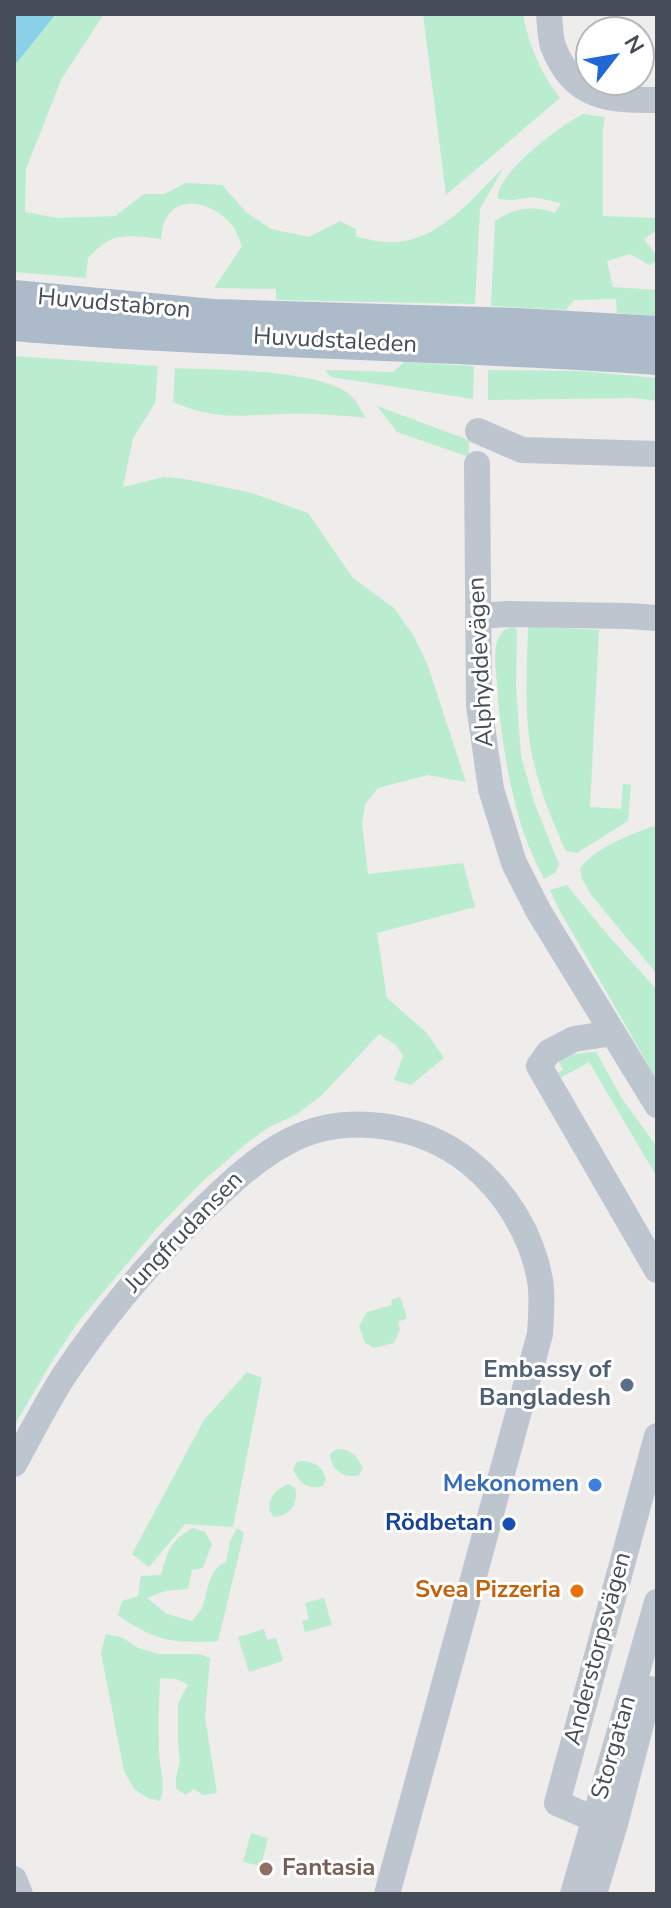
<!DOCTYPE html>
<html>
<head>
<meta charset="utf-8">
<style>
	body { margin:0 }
	#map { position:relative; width:671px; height:1908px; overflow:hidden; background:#efecec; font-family:"Nunito Sans",sans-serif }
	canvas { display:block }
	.frame { position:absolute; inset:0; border:16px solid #454e58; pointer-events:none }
	.north { position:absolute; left:575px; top:16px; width:80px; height:80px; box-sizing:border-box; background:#fff; border:2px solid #b5b8bc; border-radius:50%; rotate:59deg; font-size:22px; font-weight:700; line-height:32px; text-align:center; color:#454e58 }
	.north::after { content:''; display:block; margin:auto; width:28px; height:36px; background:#1f68d6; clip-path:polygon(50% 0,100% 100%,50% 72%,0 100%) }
</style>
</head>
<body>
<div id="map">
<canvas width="671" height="1908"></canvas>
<div class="frame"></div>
<div class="north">N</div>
</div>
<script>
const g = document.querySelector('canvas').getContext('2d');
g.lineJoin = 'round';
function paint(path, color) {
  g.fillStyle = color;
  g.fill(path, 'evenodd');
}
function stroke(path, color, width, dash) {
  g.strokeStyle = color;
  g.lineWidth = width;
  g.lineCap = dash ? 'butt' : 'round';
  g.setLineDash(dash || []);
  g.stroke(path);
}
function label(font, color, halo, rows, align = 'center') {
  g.font = font + ' "Nunito Sans",sans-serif';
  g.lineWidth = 6;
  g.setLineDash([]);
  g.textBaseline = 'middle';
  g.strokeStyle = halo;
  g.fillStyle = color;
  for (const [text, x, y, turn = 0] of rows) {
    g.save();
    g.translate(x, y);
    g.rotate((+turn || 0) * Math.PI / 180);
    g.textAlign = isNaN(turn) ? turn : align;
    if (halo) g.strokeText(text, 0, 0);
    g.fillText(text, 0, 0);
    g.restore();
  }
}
paint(new Path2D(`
	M 56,14 L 104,14 L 61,80 L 26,169 L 25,212 L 57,218 L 115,216 L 144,194 L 164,194 L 186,183 L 222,185 L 247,213 L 271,229 L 309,237 L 340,221 L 356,229 L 356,237 C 366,238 376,242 387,242 C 437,245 471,199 504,167 L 480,209 L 475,304 L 276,300 L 276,289 L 214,288 L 242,246 C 239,240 237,233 234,228 C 219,206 181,190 165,220 C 162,226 162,233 161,239 C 145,237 123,233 108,241 C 101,245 94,252 88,258 L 86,278 L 14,272 L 14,69 L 15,65 Z
	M 423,14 L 523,14 C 529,46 540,72 560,98 L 446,195 Z
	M 583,114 L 605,117 L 603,127 L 603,216 L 657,218 L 657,230 L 644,239 L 657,256 L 657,261 L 649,265 L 630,254 L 607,261 L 613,287 L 657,290 L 657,316 L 617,313 L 616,299 L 574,300 L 566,310 L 491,306 L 495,221 C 514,208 532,205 555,213 L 561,203 L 533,197 L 512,200 L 498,199 C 496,173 561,125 583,114 Z
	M 14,356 L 158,366 L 155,403 L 133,438 L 123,487 L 164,477 L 185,479 L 252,493 L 308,513 L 353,578 L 394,608 L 413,635 L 428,666 L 466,782 L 428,775 L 378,788 L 365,804 L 362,823 L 368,874 L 463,863 L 475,907 L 377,933 L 387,998 L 427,1033 L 444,1058 L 411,1085 L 394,1080 L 403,1056 L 396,1045 L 379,1034 L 323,1094 L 296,1115 L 271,1126 L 248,1142 L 203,1181 L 157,1228 L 79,1321 L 51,1363 L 14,1426 Z
	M 404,362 L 474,366 L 473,399 L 331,377 L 325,370 L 393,372 Z
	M 175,368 C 218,370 313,369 348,393 C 355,398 361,411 366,418 C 339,415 312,413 284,414 C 239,415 217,421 173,402 Z
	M 488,370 L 580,371 L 657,378 L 657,401 L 635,398 L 488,400 Z
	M 377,406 L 469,440 L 469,457 L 397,432 Z
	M 528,626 L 599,630 L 590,807 L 621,809 L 623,784 L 631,785 L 628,821 L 577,853 L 566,851 C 553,823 541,794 534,763 C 523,720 527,671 528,626 Z
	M 515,627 L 517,631 L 516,686 L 521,756 L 535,805 L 559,864 L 555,873 L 544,879 C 536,863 528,846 522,828 C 508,781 500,733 497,684 C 496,668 492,649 500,635 C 504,629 508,628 515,627 Z
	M 651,827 L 657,827 L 657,974 L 592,896 L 582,879 L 580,868 C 597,847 627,836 651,827 Z
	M 567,885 L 606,933 L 657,990 L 657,1080 L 560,911 L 550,890 Z
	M 591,1052 L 596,1052 L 621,1097 L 657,1147 L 657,1177 L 589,1062 L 555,1081 L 553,1076 L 563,1070 L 557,1059 L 569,1055 Z
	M 400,1297 L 407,1318 L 398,1322 L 400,1330 L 394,1343 L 374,1348 L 365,1343 L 359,1326 L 367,1312 L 392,1305 L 391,1300 Z
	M 247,1372 L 262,1378 L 233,1527 L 185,1524 L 149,1567 L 132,1554 L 204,1420 Z
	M 337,1449 C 351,1449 357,1456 363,1468 L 359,1475 C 344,1479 331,1470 330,1454 Z
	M 302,1461 C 315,1462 322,1466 326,1479 L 323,1486 C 308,1491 298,1482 293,1469 L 297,1462 Z
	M 288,1484 L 295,1488 C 299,1503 290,1516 274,1517 L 269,1510 C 270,1496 275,1490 288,1484 Z
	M 193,1528 L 205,1532 L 212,1544 L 203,1568 L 192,1570 L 188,1589 L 165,1591 L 147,1598 L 167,1614 L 192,1621 C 194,1618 199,1613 201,1610 C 209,1594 206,1570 226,1562 L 230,1542 L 237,1528 L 244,1533 L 218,1641 C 175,1644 154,1641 118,1615 L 122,1601 L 138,1596 L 141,1576 L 161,1575 C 167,1553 171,1539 193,1528 Z
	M 324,1598 L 332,1625 L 305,1632 L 302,1621 L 309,1619 L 305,1603 Z
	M 264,1629 L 267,1640 L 276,1638 L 283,1661 L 249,1672 L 238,1637 Z
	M 106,1634 L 123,1638 L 138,1648 L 159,1654 L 199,1654 L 210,1658 L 205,1717 L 217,1793 L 203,1795 L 194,1789 L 186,1795 L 176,1789 L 176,1777 L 180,1761 L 178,1742 L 178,1704 L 188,1684 L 176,1679 L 160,1678 C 159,1701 158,1726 159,1750 C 159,1767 167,1785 160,1801 L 148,1798 L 134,1789 L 124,1771 L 101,1653 Z
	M 251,1833 L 268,1838 L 261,1866 L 243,1862 Z`), '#baeccf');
paint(new Path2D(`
	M 14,14 L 56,14 L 15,65 L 14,69 Z`), '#88d1e8');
stroke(new Path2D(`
	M 549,14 C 550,24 550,36 553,46 C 573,99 608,100 657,100
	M 478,431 L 522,450 L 657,454
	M 477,464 L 479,705 L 491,789 L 514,863 L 539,912 L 657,1105
	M 478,616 L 508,614 L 628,616 L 657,618
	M 613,1033 L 574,1039 L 549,1052 L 539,1066 L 657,1270
	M 14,1464 C 31,1434 46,1403 65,1374 C 103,1317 148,1264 197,1215 C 226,1187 255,1158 291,1140 C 347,1112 421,1124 469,1162 C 505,1191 532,1234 540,1280 C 543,1298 541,1316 540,1334 L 387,1894
	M 615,1824 L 594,1819 L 557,1803 L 657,1436
	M 14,1879 L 20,1894
	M 573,1894 L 657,1602
	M 594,1894 L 615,1824 L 650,1689`), '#bdc6ce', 26);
stroke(new Path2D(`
	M 14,296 L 213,315 L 518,324 L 657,332
	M 14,325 C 228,343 443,344 657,359`), '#acbaca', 32);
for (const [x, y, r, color] of [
	[627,1385,8,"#5c6f8a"],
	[595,1485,8,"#3f7fe0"],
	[509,1524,8,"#1a4fb4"],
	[577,1591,8,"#e8710a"],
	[266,1869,8,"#8d6e63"]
]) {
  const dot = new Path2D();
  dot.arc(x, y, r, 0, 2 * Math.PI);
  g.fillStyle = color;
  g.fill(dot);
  stroke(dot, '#fff', 3);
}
label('24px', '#454e58', '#fff', [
	["Huvudstabron",114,305,5],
	["Huvudstaleden",335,342,3],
	["Alphyddevägen",482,662,-93],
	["Jungfrudansen",185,1233,-46],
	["Anderstorpsvägen",599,1649,-75],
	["Storgatan",615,1748,-74]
]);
label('bold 24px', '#4e5e75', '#fff', [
	["Embassy of",611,1371],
	["Bangladesh",611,1399]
], 'right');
label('bold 24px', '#366cbe', '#fff', [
	["Mekonomen",579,1485]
], 'right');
label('bold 24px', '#164399', '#fff', [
	["Rödbetan",493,1524]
], 'right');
label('bold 24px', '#c56008', '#fff', [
	["Svea Pizzeria",561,1591]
], 'right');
label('bold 24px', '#785e54', '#fff', [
	["Fantasia",282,1869]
], 'left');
</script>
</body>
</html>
